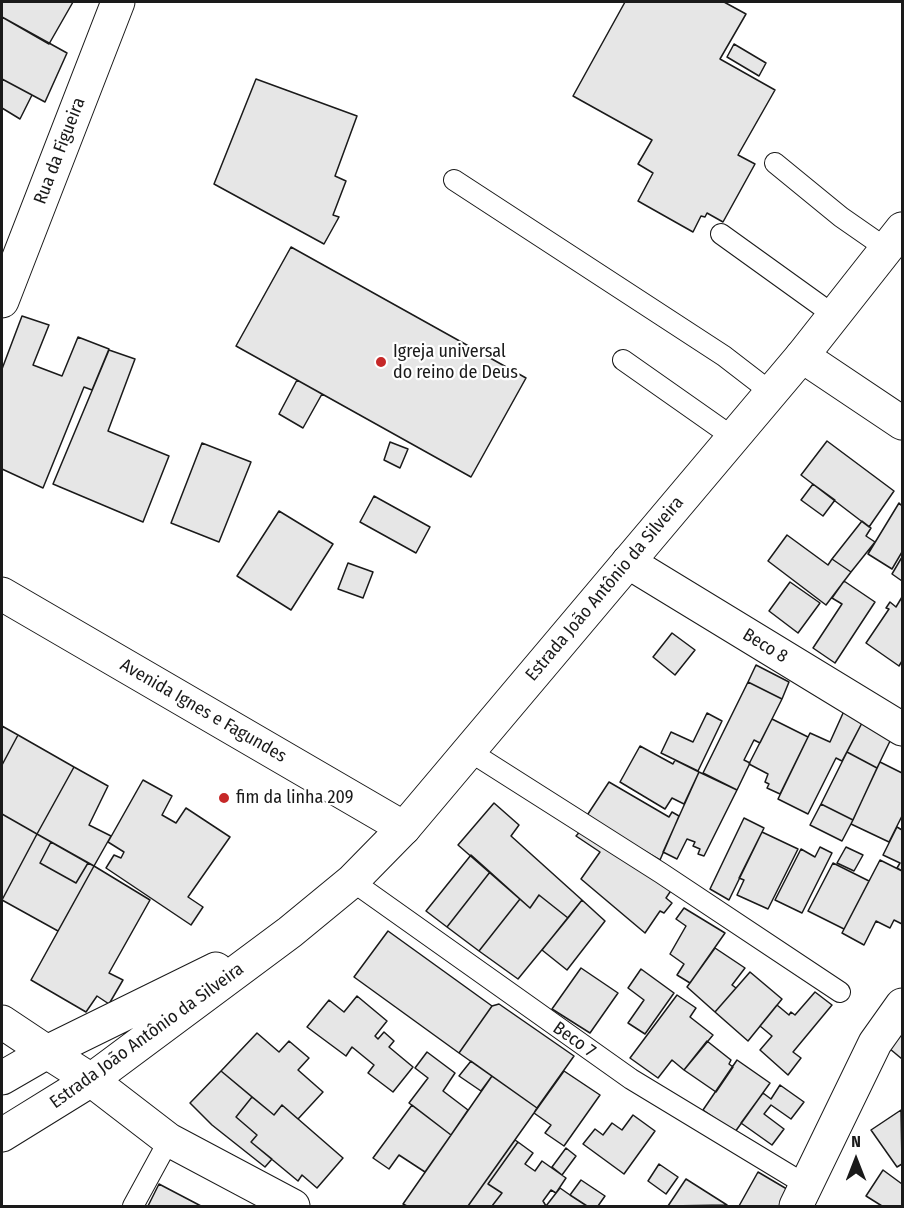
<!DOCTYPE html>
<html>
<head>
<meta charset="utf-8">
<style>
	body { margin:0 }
	#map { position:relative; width:904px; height:1208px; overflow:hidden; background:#fff; font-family:"Fira Sans Condensed",sans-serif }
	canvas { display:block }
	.frame { position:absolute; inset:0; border:3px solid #1a1a1a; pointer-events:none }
	.north { position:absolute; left:826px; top:1130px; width:60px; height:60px; -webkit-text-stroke:4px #fff; paint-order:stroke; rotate:0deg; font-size:16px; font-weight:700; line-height:24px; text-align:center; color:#1a1a1a }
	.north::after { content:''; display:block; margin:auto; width:21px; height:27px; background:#1a1a1a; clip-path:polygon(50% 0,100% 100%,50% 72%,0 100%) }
</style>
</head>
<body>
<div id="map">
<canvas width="904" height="1208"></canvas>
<div class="frame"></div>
<div class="north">N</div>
</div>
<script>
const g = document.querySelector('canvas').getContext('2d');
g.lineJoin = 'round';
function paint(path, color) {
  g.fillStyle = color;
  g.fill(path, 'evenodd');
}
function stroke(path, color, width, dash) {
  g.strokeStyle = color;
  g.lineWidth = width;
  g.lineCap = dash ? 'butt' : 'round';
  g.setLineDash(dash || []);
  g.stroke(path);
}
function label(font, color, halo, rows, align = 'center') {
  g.font = font + ' "Fira Sans Condensed",sans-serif';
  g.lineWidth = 4.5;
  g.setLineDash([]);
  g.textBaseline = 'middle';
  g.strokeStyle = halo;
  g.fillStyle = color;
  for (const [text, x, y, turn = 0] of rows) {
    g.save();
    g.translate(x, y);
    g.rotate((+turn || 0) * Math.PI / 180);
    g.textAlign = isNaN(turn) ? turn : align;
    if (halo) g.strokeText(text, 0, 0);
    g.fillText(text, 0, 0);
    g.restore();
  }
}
const building = new Path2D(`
	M 2,2 L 73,2 L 49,44 L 2,17 Z
	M 625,2 L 724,2 L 746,14 L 720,59 L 775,90 L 738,155 L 755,164 L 723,222 L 707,213 L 705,217 L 701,216 L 693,232 L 638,201 L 653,173 L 638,164 L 652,140 L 573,96 Z
	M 2,17 L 67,53 L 45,102 L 2,79 Z
	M 734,44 L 766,63 L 759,76 L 727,57 Z
	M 2,79 L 32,95 L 20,119 L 2,108 Z
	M 256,79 L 357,116 L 335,176 L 346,181 L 333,215 L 339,217 L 324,244 L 214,184 Z
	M 291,247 L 526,378 L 471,477 L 236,346 Z
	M 22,316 L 49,325 L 33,365 L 62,376 L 78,337 L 109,349 L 92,390 L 84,387 L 43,488 L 2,469 L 2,369 Z
	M 109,350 L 135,359 L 108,431 L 169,456 L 143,522 L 53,484 Z
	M 297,380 L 322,394 L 303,428 L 279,414 Z
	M 827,441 L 894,491 L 869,527 L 801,475 Z
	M 390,442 L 408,449 L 400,468 L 384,460 Z
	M 202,443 L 251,462 L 219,542 L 171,523 Z
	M 813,484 L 835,500 L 823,516 L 801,500 Z
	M 374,496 L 430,527 L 416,553 L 360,522 Z
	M 899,503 L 902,506 L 902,552 L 892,569 L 868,554 Z
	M 279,511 L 333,544 L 291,610 L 237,576 Z
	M 862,521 L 871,528 L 866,536 L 875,542 L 851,572 L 832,559 Z
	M 787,535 L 828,565 L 832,559 L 851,572 L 826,605 L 768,561 Z
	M 902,557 L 902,581 L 892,574 Z
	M 348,563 L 373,572 L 363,598 L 338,589 Z
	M 844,581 L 875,602 L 835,663 L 813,648 L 842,604 L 832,598 Z
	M 790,582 L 820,603 L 798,633 L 769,611 Z
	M 902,597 L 902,661 L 899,666 L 866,643 L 889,609 L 886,608 L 890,602 L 896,607 Z
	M 672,633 L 695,650 L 675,675 L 653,657 Z
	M 756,665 L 789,682 L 782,699 L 748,682 Z
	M 748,682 L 782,699 L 760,743 L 754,740 L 744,760 L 750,763 L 737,790 L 703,773 Z
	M 844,711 L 863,721 L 842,761 L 836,758 L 808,814 L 778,799 L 810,733 L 830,742 Z
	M 707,713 L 722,721 L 698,771 L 661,753 L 671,732 L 693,742 Z
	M 772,719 L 808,737 L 780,794 L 767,788 L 769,784 L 765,782 L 768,774 L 749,764 Z
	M 863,721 L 892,737 L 877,768 L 847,752 Z
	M 2,726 L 18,735 L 2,765 Z
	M 18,735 L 74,767 L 37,834 L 2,814 L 2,765 Z
	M 640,746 L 673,764 L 675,760 L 699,772 L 684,804 L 672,798 L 665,809 L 620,782 Z
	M 847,752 L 877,768 L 853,820 L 821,804 Z
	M 880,762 L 902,773 L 902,816 L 889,842 L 851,824 Z
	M 74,767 L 108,786 L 89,825 L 111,836 L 94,866 L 37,834 Z
	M 699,772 L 737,790 L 704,856 L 698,854 L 700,849 L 693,846 L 695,842 L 687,839 L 677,859 L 663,852 Z
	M 143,780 L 172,796 L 162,815 L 176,823 L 186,808 L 230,837 L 188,897 L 203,907 L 191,925 L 106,868 L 114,855 L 121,858 L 124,852 L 108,842 Z
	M 609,782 L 669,817 L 672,812 L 679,816 L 660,860 L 586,817 Z
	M 494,803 L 519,825 L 511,836 L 582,900 L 568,918 L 539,895 L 530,908 L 458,845 Z
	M 821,804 L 853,820 L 842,841 L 810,825 Z
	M 2,814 L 37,834 L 2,900 Z
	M 744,818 L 764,828 L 729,900 L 710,889 Z
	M 584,827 L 674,886 L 666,898 L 672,903 L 664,913 L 660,911 L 645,933 L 581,879 L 600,852 L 576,836 Z
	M 897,827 L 902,830 L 902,871 L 897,868 L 900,863 L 883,855 Z
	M 762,832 L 798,849 L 768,909 L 737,895 L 744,880 L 739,878 Z
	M 37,834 L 51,842 L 40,863 L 76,883 L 88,863 L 94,866 L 58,931 L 2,900 Z
	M 51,842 L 88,863 L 76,883 L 40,863 Z
	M 820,847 L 832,853 L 802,913 L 775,900 L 801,849 L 815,857 Z
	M 846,847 L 863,855 L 854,871 L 837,863 Z
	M 471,855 L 490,872 L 447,927 L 426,911 Z
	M 880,860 L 902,871 L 902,924 L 894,920 L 890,928 L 876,921 L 864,945 L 842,933 Z
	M 833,863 L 869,881 L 844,929 L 808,911 Z
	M 94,866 L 150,900 L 109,973 L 123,980 L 109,1004 L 97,996 L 86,1012 L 31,980 Z
	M 490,872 L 520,899 L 479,951 L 447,927 Z
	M 539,895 L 568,918 L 518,979 L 479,951 L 520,899 L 530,908 Z
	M 582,900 L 605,921 L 567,970 L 542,950 Z
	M 684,908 L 725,933 L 690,983 L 677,975 L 684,964 L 670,954 L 686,926 L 676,919 Z
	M 388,931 L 492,1006 L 459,1053 L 354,977 Z
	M 715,948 L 745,968 L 732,985 L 736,988 L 715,1012 L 687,987 Z
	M 581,968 L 618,993 L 590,1033 L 552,1009 Z
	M 641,969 L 674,993 L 645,1034 L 628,1023 L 644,1000 L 628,988 Z
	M 750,972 L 782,999 L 748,1041 L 715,1012 Z
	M 815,992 L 832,1005 L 793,1052 L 801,1058 L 788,1075 L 760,1050 L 772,1036 L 760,1026 L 777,1005 L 789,1015 L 791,1012 L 795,1015 Z
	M 677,995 L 696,1008 L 690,1017 L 713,1035 L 684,1070 L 672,1060 L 658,1078 L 630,1058 Z
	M 357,996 L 387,1021 L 375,1036 L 378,1039 L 384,1032 L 394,1041 L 389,1047 L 413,1067 L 393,1092 L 368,1073 L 374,1065 L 352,1047 L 346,1056 L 307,1027 L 329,1000 L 344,1012 Z
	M 499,1004 L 574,1056 L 537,1108 L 459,1053 L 492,1006 Z
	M 257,1033 L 279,1052 L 289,1041 L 309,1058 L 298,1070 L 323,1092 L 298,1119 L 282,1105 L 274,1115 L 221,1071 Z
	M 902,1033 L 902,1059 L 890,1049 Z
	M 707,1041 L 731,1060 L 729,1064 L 733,1067 L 716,1092 L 684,1070 Z
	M 427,1052 L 455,1073 L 443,1091 L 468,1110 L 451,1135 L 409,1103 L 428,1078 L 415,1068 Z
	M 737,1060 L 770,1083 L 735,1132 L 703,1110 Z
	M 471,1061 L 492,1076 L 481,1091 L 459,1076 Z
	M 221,1071 L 252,1097 L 236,1117 L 257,1135 L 251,1142 L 272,1159 L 265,1167 L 212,1125 L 190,1103 Z
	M 564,1071 L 600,1095 L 564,1146 L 545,1133 L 551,1125 L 534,1113 Z
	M 492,1076 L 537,1108 L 534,1113 L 468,1206 L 407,1206 L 403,1204 Z
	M 780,1085 L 804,1102 L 791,1119 L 771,1105 L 764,1114 L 784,1129 L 772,1145 L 741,1123 L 763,1093 L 771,1099 Z
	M 252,1097 L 274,1115 L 282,1105 L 343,1158 L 317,1188 L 302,1175 L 298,1181 L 251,1142 L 257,1135 L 236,1117 Z
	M 412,1105 L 451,1135 L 425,1172 L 399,1155 L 389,1169 L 373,1158 Z
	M 901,1110 L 902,1164 L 897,1167 L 871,1130 Z
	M 633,1115 L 655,1131 L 624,1174 L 583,1144 L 595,1129 L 603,1135 L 612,1123 L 622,1130 Z
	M 515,1140 L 518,1142 L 488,1184 L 502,1193 L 492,1206 L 468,1206 Z
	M 518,1142 L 533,1153 L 525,1164 L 535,1171 L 542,1161 L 566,1178 L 556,1193 L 551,1190 L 543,1201 L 546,1206 L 492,1206 L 502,1193 L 488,1184 Z
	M 566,1148 L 576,1156 L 562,1175 L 552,1167 Z
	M 659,1164 L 678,1177 L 666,1194 L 648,1181 Z
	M 883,1170 L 902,1184 L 902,1206 L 882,1206 L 866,1196 Z
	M 758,1172 L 797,1195 L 792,1206 L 739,1206 Z
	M 686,1179 L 727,1205 L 668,1206 Z
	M 581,1180 L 605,1196 L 598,1206 L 587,1206 L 570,1195 Z
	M 159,1184 L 201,1206 L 148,1206 Z
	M 560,1188 L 570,1195 L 587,1206 L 546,1206 Z`);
paint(building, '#e6e6e6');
stroke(building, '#1a1a1a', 1.5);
const service = new Path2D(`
	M 775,163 L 841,217 L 887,249
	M 454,180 L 724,356 L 772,393
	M 721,234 L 835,316
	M 623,360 L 734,438
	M 469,751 L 661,873 L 840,992
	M 352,881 L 631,1079 L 806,1185
	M 133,1206 L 169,1140`);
const minor = new Path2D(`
	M 2,301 L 118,2
	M 802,356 L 902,423
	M 628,562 L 902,729
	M 2,1022 L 47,1052
	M 796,1206 L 875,1043 L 902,1005`);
const tertiary = new Path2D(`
	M 2,594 L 404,828
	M 47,1052 L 91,1080 L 169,1140 L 293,1206`);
const secondary = new Path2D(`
	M 2,1078 L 47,1052 L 216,969
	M 2,1135 L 91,1080 L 290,932 L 352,881 L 404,828 L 802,356 L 902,229`);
stroke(service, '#1a1a1a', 22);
stroke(minor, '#1a1a1a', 35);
stroke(tertiary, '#1a1a1a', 35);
stroke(secondary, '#1a1a1a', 35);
stroke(service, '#fff', 20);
stroke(minor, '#fff', 33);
stroke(tertiary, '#fff', 33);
stroke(secondary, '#fff', 33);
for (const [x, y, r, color] of [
	[381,362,6,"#c62828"],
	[224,798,6,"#c62828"]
]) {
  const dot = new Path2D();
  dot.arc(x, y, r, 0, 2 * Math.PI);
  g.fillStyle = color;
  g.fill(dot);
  stroke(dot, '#fff', 2);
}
label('18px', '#1a1a1a', '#fff', [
	["Rua da Figueira",60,151,-69],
	["Estrada João Antônio da Silveira",605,589,-50],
	["Beco 8",765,646,31],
	["Avenida Ignes e Fagundes",203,711,30],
	["Estrada João Antônio da Silveira",147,1036,-36],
	["Beco 7",574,1040,35]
]);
label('18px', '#1a1a1a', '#fff', [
	["Igreja universal",393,352],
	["do reino de Deus",393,373],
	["fim da linha 209",236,798]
], 'left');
</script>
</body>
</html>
